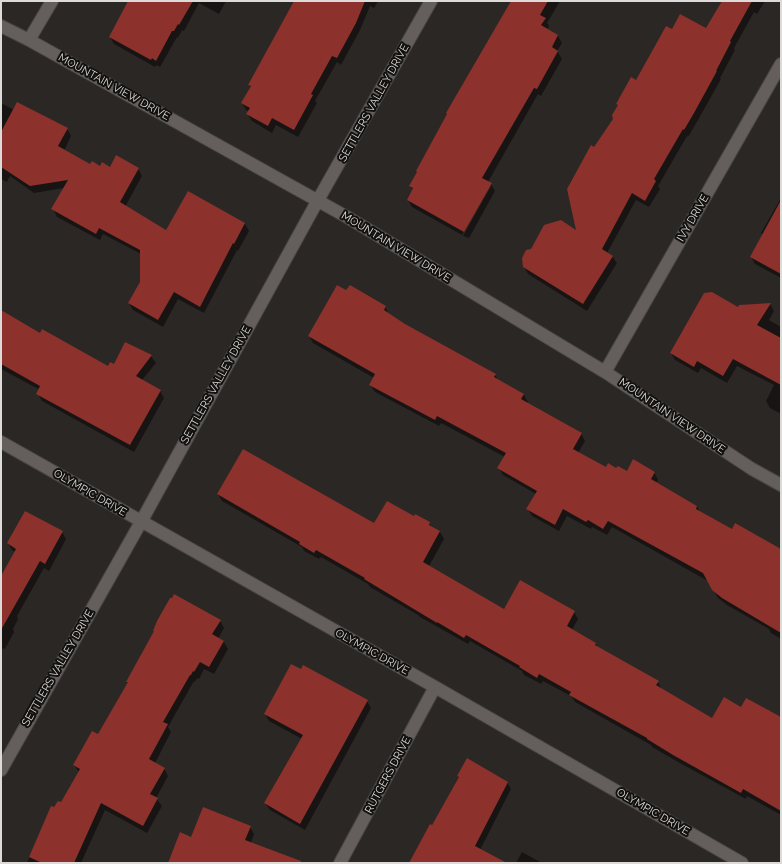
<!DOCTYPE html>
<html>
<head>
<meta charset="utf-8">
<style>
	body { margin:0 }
	#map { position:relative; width:782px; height:864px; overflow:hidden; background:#2b2724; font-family:Raleway,sans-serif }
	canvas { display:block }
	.frame { position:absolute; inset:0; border:2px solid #dddbd9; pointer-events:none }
</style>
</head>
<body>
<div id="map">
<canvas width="782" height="864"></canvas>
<div class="frame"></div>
</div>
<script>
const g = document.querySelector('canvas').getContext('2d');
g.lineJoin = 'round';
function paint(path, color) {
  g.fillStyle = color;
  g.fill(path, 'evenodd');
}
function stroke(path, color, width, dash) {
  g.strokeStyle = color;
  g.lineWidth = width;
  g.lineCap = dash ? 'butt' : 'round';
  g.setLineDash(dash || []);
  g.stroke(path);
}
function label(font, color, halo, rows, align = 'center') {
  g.font = font + ' Raleway,sans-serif';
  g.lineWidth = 4;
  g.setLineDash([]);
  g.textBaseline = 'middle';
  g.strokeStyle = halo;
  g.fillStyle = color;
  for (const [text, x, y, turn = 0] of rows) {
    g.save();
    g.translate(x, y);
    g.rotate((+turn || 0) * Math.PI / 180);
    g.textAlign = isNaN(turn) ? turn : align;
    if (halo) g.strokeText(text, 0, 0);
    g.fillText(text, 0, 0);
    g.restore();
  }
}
paint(new Path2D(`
	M 129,1 L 226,1 L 219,14 L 199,3 L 184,31 L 182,30 L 178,38 L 177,37 L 160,67 L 156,65 L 155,67 L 114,44 L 110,37 Z
	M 295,1 L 378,1 L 374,8 L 370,6 L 360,30 L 341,65 L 337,62 L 315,101 L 317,103 L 298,137 L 276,125 L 272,133 L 252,121 L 247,114 L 249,111 L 246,110 L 242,103 L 251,88 L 249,85 Z
	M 516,1 L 560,1 L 547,23 L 549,26 L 547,30 L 558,36 L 562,43 L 557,51 L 562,59 L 541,96 L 538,94 L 488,182 L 491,184 L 495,191 L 469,238 L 463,236 L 491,186 L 489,186 L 462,235 L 412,207 L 408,200 L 413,190 L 410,186 Z
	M 723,1 L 765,1 L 757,14 L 754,12 L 734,48 L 735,50 L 720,78 L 721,79 L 698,120 L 688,137 L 687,136 L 658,186 L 660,189 L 649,207 L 636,200 L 607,253 L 612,256 L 617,263 L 587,311 L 528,274 L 524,267 L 577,232 L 595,148 L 637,82 L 673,31 L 707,30 Z
	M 1,103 L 14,110 L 67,129 L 71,136 L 64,151 L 91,166 L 111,168 L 138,168 L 142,176 L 125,207 L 167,232 L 245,224 L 249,231 L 238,251 L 237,250 L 204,313 L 178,299 L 163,327 L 133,310 L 129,303 L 141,283 L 141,254 L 103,234 L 100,240 L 57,217 L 53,209 L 64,188 L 34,193 L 10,176 L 7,182 L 1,179 Z
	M 781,198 L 781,278 L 755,264 L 751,257 L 763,235 L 761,233 Z
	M 347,292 L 385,307 L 389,314 L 405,325 L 495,375 L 498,380 L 524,395 L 528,402 L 527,403 L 581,433 L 585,441 L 578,453 L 606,469 L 627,472 L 654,472 L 658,480 L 656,483 L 697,506 L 700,513 L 732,530 L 781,550 L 781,641 L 781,639 L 771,633 L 769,629 L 727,605 L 718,598 L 708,581 L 612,527 L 607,535 L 592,527 L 591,529 L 567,516 L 559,531 L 532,516 L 528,509 L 536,494 L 503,475 L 499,468 L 505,457 L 441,423 L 439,426 L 375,392 L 370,385 L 374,378 L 313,343 L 309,336 Z
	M 770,304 L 774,311 L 769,320 L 781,327 L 781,414 L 770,408 L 766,401 L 774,385 L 737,366 L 727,383 L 701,368 L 698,373 L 675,360 L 671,353 L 739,308 Z
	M 1,315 L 108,367 L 151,356 L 156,363 L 142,380 L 160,391 L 164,398 L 134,452 L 42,401 L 38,394 L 40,390 L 1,369 Z
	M 218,494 L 374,524 L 414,518 L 429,523 L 432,528 L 440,532 L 444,539 L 429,566 L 504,610 L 574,612 L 578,619 L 572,630 L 595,643 L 598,647 L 658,682 L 662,690 L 712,719 L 742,708 L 781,718 L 781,815 L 747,796 L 746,799 L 678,762 L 652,747 L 651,745 L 575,702 L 571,696 L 543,681 L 541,684 L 524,675 L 522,671 L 470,641 L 468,644 L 420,617 L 418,615 L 370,587 L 368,584 L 321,557 L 319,559 L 304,551 L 302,547 L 222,501 Z
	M 62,532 L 66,539 L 49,571 L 44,568 L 17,616 L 18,619 L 13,629 L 14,632 L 5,649 L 3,648 L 1,652 L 1,578 L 15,552 L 12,550 L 8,543 Z
	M 220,621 L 224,628 L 218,639 L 224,642 L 228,649 L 214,674 L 204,669 L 199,679 L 197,678 L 195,682 L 194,681 L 168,727 L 171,732 L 155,763 L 164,768 L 168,776 L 156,798 L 162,806 L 147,833 L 105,810 L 81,863 L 27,863 L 52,807 L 55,809 L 61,804 L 79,772 L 74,765 L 99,736 L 128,683 L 127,682 L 155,632 L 154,630 Z
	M 367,701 L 371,708 L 305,830 L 270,810 L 265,803 L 302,739 L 269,721 L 265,714 Z
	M 458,776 L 507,782 L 511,789 L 480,850 L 492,863 L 410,863 L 459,778 Z
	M 250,827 L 254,834 L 251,842 L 273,863 L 171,863 L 192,838 Z
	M 522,852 L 542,863 L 516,863 Z`), '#0007');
paint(new Path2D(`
	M 128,1 L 193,1 L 179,25 L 178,24 L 174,31 L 172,31 L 156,61 L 152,58 L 151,60 L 109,37 Z
	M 294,1 L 365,1 L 356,23 L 337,58 L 332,56 L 311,94 L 313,95 L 294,130 L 272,118 L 268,126 L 246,114 L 250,108 L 241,103 L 251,86 L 248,85 Z
	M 511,1 L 548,1 L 540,15 L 546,18 L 541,25 L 558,35 L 552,47 L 558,51 L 537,89 L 534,88 L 482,178 L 492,183 L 464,232 L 407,200 L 413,188 L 409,186 L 417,172 L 416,171 L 447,114 L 446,113 Z
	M 722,1 L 752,1 L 730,41 L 731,42 L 716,71 L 717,71 L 694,113 L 684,130 L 683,129 L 654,179 L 656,181 L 645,201 L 632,193 L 602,249 L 613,256 L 583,304 L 523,267 L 522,258 L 526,250 L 531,249 L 544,225 L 561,220 L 576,230 L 567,189 L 591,145 L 594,147 L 613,119 L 612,115 L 618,105 L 616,104 L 631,77 L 636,80 L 666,26 L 672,29 L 680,14 L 706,28 Z
	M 17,102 L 68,128 L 58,146 L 90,164 L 92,161 L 100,166 L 102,162 L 110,167 L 116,155 L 139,168 L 120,202 L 166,230 L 188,191 L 245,223 L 234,244 L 233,243 L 200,307 L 174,292 L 158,320 L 128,303 L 140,282 L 140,250 L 99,228 L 96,234 L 51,209 L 68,180 L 30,186 L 1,167 L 1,132 Z
	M 781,200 L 781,274 L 750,257 Z
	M 337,285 L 346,290 L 350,285 L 386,306 L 384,310 L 405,324 L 496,374 L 494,377 L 524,394 L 521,399 L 582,433 L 573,449 L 606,467 L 608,463 L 616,468 L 618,466 L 627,471 L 633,459 L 655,472 L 651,479 L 697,506 L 696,509 L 732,529 L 735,523 L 781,549 L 781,633 L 722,598 L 712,590 L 703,573 L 608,521 L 603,529 L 588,520 L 586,522 L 563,509 L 555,525 L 526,509 L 537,491 L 497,468 L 506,453 L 437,416 L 435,420 L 369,385 L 375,374 L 308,336 Z
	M 712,292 L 738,307 L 739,305 L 771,303 L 757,325 L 781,338 L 781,385 L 733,359 L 723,376 L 697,361 L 694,367 L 670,353 L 704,293 Z
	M 1,310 L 40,333 L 42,329 L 108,366 L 110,362 L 114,364 L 125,342 L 152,355 L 136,376 L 161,390 L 130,445 L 36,394 L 40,386 L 1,364 Z
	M 243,449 L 374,523 L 387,501 L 414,516 L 415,514 L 430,522 L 429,525 L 440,531 L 423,562 L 504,609 L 520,580 L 575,611 L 567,626 L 596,643 L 595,645 L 659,681 L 656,685 L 712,718 L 724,697 L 741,707 L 746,698 L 781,717 L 781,811 L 743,789 L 741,793 L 673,755 L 647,739 L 647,738 L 569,695 L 571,692 L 539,674 L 537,678 L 519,667 L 520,666 L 466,635 L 464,638 L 437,622 L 437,623 L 364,579 L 365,578 L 316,550 L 314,553 L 299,544 L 300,542 L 217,494 Z
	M 25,511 L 63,531 L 45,564 L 40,561 L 1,630 L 1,576 L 16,549 L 7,543 Z
	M 174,594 L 221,620 L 212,634 L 224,641 L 209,667 L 200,662 L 194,672 L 193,671 L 191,675 L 190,675 L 163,722 L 168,724 L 149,759 L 165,768 L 150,794 L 158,798 L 143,826 L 101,803 L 74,863 L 42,863 L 29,857 L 51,806 L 54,807 L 58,801 L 61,802 L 80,769 L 73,765 L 92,731 L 98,734 L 128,682 L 126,682 L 154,631 L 153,631 L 157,621 L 170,598 L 172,598 Z
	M 291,664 L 301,669 L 303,665 L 368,700 L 300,824 L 264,803 L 303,735 L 264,714 Z
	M 467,758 L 508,782 L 475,846 L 507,863 L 409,863 L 430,824 L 432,825 L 459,777 L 457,776 Z
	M 203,807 L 251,826 L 245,840 L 301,861 L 301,863 L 168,863 L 180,832 L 191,837 Z`), '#8c312b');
const minor = new Path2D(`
	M 1,26 L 29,40 L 347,217 L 605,372 L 752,469 L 781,485
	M 29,40 L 52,1
	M 605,372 L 781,64
	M 1,442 L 435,687 L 742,863
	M 1,770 L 141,522 L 318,200 L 431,1
	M 340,863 L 435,687`);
stroke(minor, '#484543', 14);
stroke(minor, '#645f5c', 12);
label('11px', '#dddbd9', '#12110f', [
	["MOUNTAIN VIEW DRIVE",114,87,29],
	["SETTLERS VALLEY DRIVE",374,103,-61],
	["IVY DRIVE",693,218,-60],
	["MOUNTAIN VIEW DRIVE",396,247,31],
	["SETTLERS VALLEY DRIVE",216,385,-61],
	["MOUNTAIN VIEW DRIVE",672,416,34],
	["OLYMPIC DRIVE",90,493,30],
	["OLYMPIC DRIVE",372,652,29],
	["SETTLERS VALLEY DRIVE",58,668,-60],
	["RUTGERS DRIVE",388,775,-62],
	["OLYMPIC DRIVE",653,812,30]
]);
</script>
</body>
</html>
